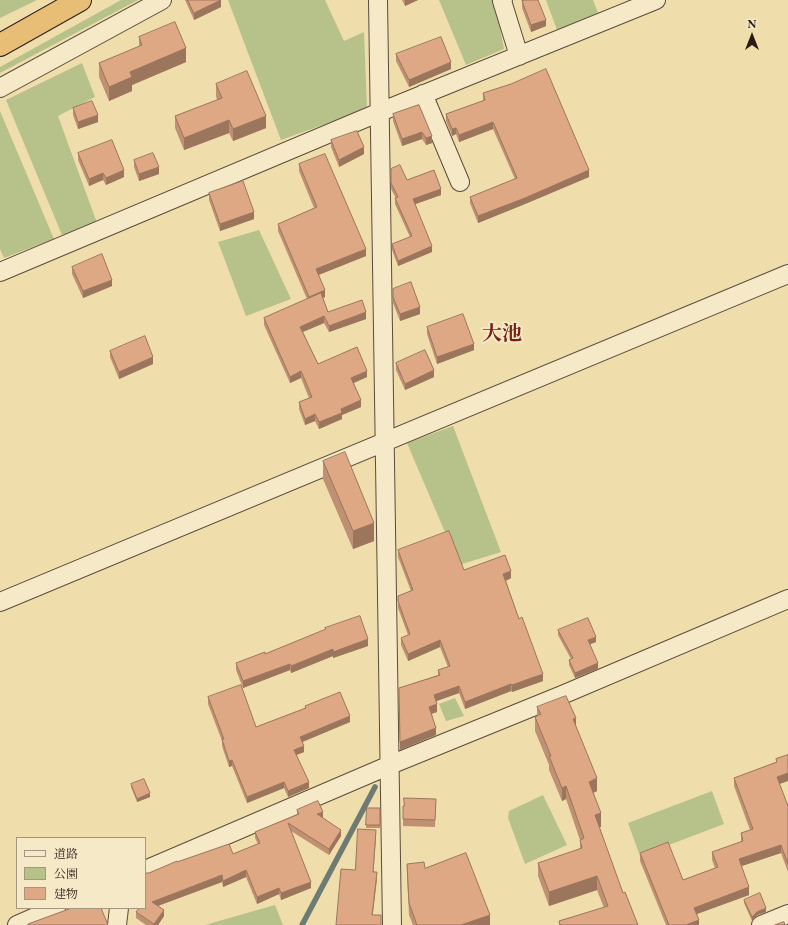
<!DOCTYPE html>
<html>
<head>
<meta charset="utf-8">
<style>
	body { margin:0 }
	#map { position:relative; width:788px; height:925px; overflow:hidden; background:#efddab; font-family:"EB Garamond","Noto Serif JP",serif }
	canvas { display:block }
	.legend { position:absolute; left:16px; top:837px; width:130px; height:72px; box-sizing:border-box; background:#f5e9c8; border:1px solid #a39780; margin:0; padding:5px 7px; list-style:none; font-size:12px; color:#291b14 }
	.legend li { display:flex; align-items:center; gap:8px; height:20px }
	.legend b { width:20px; border:1px solid #a39780 }
	.north { position:absolute; left:732px; top:16px; width:40px; height:40px; -webkit-text-stroke:3px #f5e9c8; paint-order:stroke; rotate:0deg; font-size:11px; font-weight:700; line-height:16px; text-align:center; color:#291b14 }
	.north::after { content:''; display:block; margin:auto; width:14px; height:18px; background:#291b14; clip-path:polygon(50% 0,100% 100%,50% 72%,0 100%) }
</style>
</head>
<body>
<div id="map">
<canvas width="788" height="925"></canvas>
<ul class="legend">
<li><b style="height:5px;background:#f5e9c8"></b>道路</li>
<li><b style="height:11px;background:#b7c28b"></b>公園</li>
<li><b style="height:11px;background:#dea885"></b>建物</li>
</ul>
<div class="north">N</div>
</div>
<script>
const g = document.querySelector('canvas').getContext('2d');
g.lineJoin = 'round';
function paint(path, color) {
  g.fillStyle = color;
  g.fill(path, 'evenodd');
}
function stroke(path, color, width, dash) {
  g.strokeStyle = color;
  g.lineWidth = width;
  g.lineCap = dash ? 'butt' : 'round';
  g.setLineDash(dash || []);
  g.stroke(path);
}
function label(font, color, halo, rows, align = 'center') {
  g.font = font + ' "EB Garamond","Noto Serif JP",serif';
  g.lineWidth = 4;
  g.setLineDash([]);
  g.textBaseline = 'middle';
  g.strokeStyle = halo;
  g.fillStyle = color;
  for (const [text, x, y, turn = 0] of rows) {
    g.save();
    g.translate(x, y);
    g.rotate((+turn || 0) * Math.PI / 180);
    g.textAlign = isNaN(turn) ? turn : align;
    if (halo) g.strokeText(text, 0, 0);
    g.fillText(text, 0, 0);
    g.restore();
  }
}
paint(new Path2D(`
	M 0,0 L 37,0 L 0,18 Z
	M 121,0 L 138,0 L 0,73 L 0,67 Z
	M 228,0 L 325,0 L 344,41 L 364,32 L 367,109 L 281,140 Z
	M 439,0 L 495,0 L 504,49 L 466,65 Z
	M 546,0 L 593,0 L 598,13 L 557,30 Z
	M 82,63 L 95,97 L 58,116 L 97,223 L 62,235 L 6,100 Z
	M 0,111 L 54,239 L 4,258 L 0,249 Z
	M 259,230 L 291,299 L 246,316 L 218,242 Z
	M 453,426 L 501,552 L 459,565 L 407,443 Z
	M 455,698 L 464,716 L 446,721 L 439,704 Z
	M 712,791 L 724,824 L 640,856 L 628,823 Z
	M 543,795 L 567,845 L 525,864 L 508,818 L 509,811 Z
	M 275,905 L 283,925 L 205,925 Z`), '#b7c28b');
stroke(new Path2D(`
	M 302,925 L 375,787`), '#6d7b72', 5.5);
const street = new Path2D(`
	M 378,0 L 392,925
	M 503,0 L 502,1 L 519,56
	M 0,88 L 162,0
	M 423,94 L 460,182
	M 0,272 L 380,112 L 656,0
	M 0,602 L 788,274
	M 145,870 L 390,765 L 562,695 L 788,599
	M 17,925 L 56,908
	M 117,925 L 119,908
	M 761,925 L 788,914`);
const highway = new Path2D(`
	M 0,45 L 80,0`);
stroke(street, '#5a4c3a', 20);
stroke(highway, '#291b14', 24);
stroke(street, '#f5e9c8', 18);
stroke(highway, '#e8be76', 22);
paint(new Path2D(`
	M 185,0 L 221,0 L 221,7 L 194,20 Z
	M 402,0 L 418,0 L 405,6 Z
	M 522,0 L 538,0 L 546,26 L 531,32 L 522,8 Z
	M 139,37 L 186,62 L 132,85 L 132,91 L 109,101 L 99,77 L 99,63 L 139,47 Z
	M 396,54 L 451,69 L 409,87 L 396,61 Z
	M 216,84 L 266,128 L 233,141 L 229,133 L 184,150 L 175,128 L 175,116 L 217,100 L 216,96 Z
	M 483,93 L 589,177 L 525,204 L 478,223 L 470,203 L 470,197 L 515,179 L 493,129 L 459,142 L 456,134 L 452,136 L 446,121 L 446,114 L 483,101 Z
	M 419,105 L 432,143 L 426,145 L 422,139 L 402,146 L 393,121 L 393,114 Z
	M 73,108 L 98,122 L 78,129 L 73,115 Z
	M 331,140 L 364,154 L 339,167 L 331,147 Z
	M 78,153 L 124,177 L 106,185 L 103,180 L 89,186 L 78,160 Z
	M 134,160 L 159,174 L 139,181 L 134,167 Z
	M 299,164 L 366,256 L 318,275 L 325,297 L 323,298 L 328,312 L 366,319 L 329,332 L 324,323 L 303,332 L 318,364 L 367,377 L 354,383 L 361,407 L 342,415 L 342,419 L 319,429 L 315,421 L 305,425 L 299,409 L 299,402 L 309,398 L 301,378 L 290,383 L 264,325 L 264,318 L 307,299 L 278,231 L 278,224 L 314,208 L 299,171 Z
	M 391,169 L 407,180 L 441,195 L 415,204 L 432,252 L 398,266 L 392,250 L 392,244 L 410,237 L 395,204 L 395,198 L 396,198 L 391,189 Z
	M 209,193 L 254,219 L 220,231 L 209,200 Z
	M 72,267 L 112,286 L 83,298 L 72,274 Z
	M 393,289 L 420,314 L 400,321 L 393,303 Z
	M 427,327 L 474,350 L 437,364 L 427,334 Z
	M 110,351 L 153,364 L 119,379 L 110,357 Z
	M 396,363 L 434,377 L 405,390 L 396,370 Z
	M 323,461 L 374,541 L 353,549 L 323,479 Z
	M 398,550 L 464,570 L 511,578 L 506,581 L 519,619 L 543,681 L 512,692 L 511,691 L 465,709 L 459,693 L 436,701 L 437,712 L 432,714 L 436,735 L 400,750 L 399,688 L 438,675 L 438,670 L 448,667 L 440,647 L 408,661 L 401,645 L 401,638 L 408,635 L 398,608 L 398,596 L 411,591 L 398,557 Z
	M 325,628 L 368,646 L 333,658 L 333,656 L 291,673 L 290,670 L 243,688 L 236,670 L 236,663 L 265,654 L 325,630 Z
	M 558,630 L 596,642 L 590,644 L 598,669 L 575,678 L 569,665 L 569,660 L 571,659 L 558,635 Z
	M 208,697 L 256,727 L 305,708 L 305,706 L 350,722 L 302,742 L 304,752 L 296,755 L 309,788 L 288,797 L 284,788 L 247,803 L 232,766 L 229,767 L 222,746 L 222,741 L 208,704 Z
	M 537,707 L 576,726 L 597,791 L 593,793 L 601,827 L 599,827 L 623,893 L 638,925 L 559,925 L 559,921 L 604,908 L 597,890 L 549,906 L 538,876 L 538,863 L 580,849 L 580,840 L 566,799 L 562,801 L 549,770 L 549,765 L 535,731 L 535,717 L 537,716 Z
	M 788,755 L 779,784 L 788,806 L 788,872 L 781,853 L 741,866 L 749,895 L 697,914 L 699,925 L 666,925 L 640,861 L 640,853 L 683,880 L 715,868 L 712,860 L 712,852 L 741,842 L 741,833 L 750,830 L 734,786 L 734,778 L 776,762 L 776,759 Z
	M 131,784 L 150,797 L 137,802 L 131,787 Z
	M 436,799 L 435,827 L 403,826 L 403,806 Z
	M 367,808 L 380,808 L 380,828 L 366,828 Z
	M 297,810 L 323,818 L 341,836 L 329,855 L 291,831 L 311,888 L 281,900 L 279,894 L 257,904 L 246,877 L 223,887 L 222,882 L 158,906 L 164,916 L 158,925 L 146,925 L 136,918 L 136,912 L 145,908 L 149,873 L 177,862 L 233,854 L 258,844 L 255,838 L 255,832 L 297,814 Z
	M 407,864 L 425,868 L 490,925 L 413,925 L 409,915 L 407,876 Z
	M 744,900 L 766,912 L 757,915 L 752,921 L 744,903 Z`), '#bf9072');
paint(new Path2D(`
	M 221,0 L 221,7 L 194,20 L 194,13 Z
	M 405,0 L 418,0 L 405,6 Z
	M 546,20 L 546,26 L 531,32 L 531,25 Z
	M 186,48 L 186,62 L 132,85 L 132,91 L 109,101 L 109,87 L 130,72 Z
	M 451,62 L 451,69 L 409,87 L 409,80 Z
	M 98,115 L 98,122 L 78,129 L 78,122 Z
	M 266,116 L 266,128 L 233,141 L 233,129 Z
	M 229,120 L 229,133 L 184,150 L 184,138 Z
	M 493,122 L 493,129 L 459,142 L 459,135 Z
	M 456,128 L 456,134 L 452,136 L 452,129 Z
	M 422,132 L 422,139 L 402,146 L 402,139 Z
	M 432,136 L 432,143 L 426,145 L 426,138 Z
	M 364,147 L 364,154 L 339,167 L 339,160 Z
	M 159,167 L 159,174 L 139,181 L 139,174 Z
	M 124,170 L 124,177 L 106,185 L 106,178 Z
	M 589,170 L 589,177 L 525,204 L 478,223 L 478,216 Z
	M 103,173 L 103,180 L 89,186 L 89,179 Z
	M 441,189 L 441,195 L 413,205 L 413,199 Z
	M 254,212 L 254,219 L 220,231 L 220,224 Z
	M 432,246 L 432,252 L 398,266 L 398,261 Z
	M 366,249 L 366,256 L 316,276 L 316,269 Z
	M 112,280 L 112,286 L 83,298 L 83,291 Z
	M 325,290 L 325,297 L 309,304 L 309,297 Z
	M 420,307 L 420,314 L 400,321 L 400,314 Z
	M 366,312 L 366,319 L 329,332 L 329,326 Z
	M 324,316 L 324,323 L 300,333 L 300,327 Z
	M 474,344 L 474,350 L 437,364 L 437,357 Z
	M 153,357 L 153,364 L 119,379 L 119,372 Z
	M 434,370 L 434,377 L 405,390 L 405,384 Z
	M 301,371 L 301,378 L 290,383 L 290,377 Z
	M 367,371 L 367,377 L 351,384 L 351,378 Z
	M 361,400 L 361,407 L 342,415 L 342,419 L 319,429 L 319,422 L 341,409 Z
	M 315,414 L 315,421 L 305,425 L 305,419 Z
	M 374,523 L 374,541 L 353,549 L 353,531 Z
	M 511,571 L 511,578 L 503,582 L 503,574 Z
	M 596,637 L 596,642 L 588,645 L 588,640 Z
	M 368,639 L 368,646 L 333,658 L 333,652 Z
	M 440,640 L 440,647 L 408,661 L 408,654 Z
	M 333,649 L 333,656 L 291,673 L 291,666 Z
	M 598,663 L 598,669 L 575,678 L 575,673 Z
	M 290,664 L 290,670 L 243,688 L 243,681 Z
	M 543,674 L 543,681 L 512,692 L 512,685 Z
	M 511,684 L 511,691 L 465,709 L 465,702 Z
	M 459,686 L 459,693 L 434,702 L 434,695 Z
	M 437,704 L 437,712 L 429,714 L 429,707 Z
	M 350,716 L 350,722 L 300,743 L 300,737 Z
	M 576,718 L 576,731 L 573,719 Z
	M 436,728 L 436,735 L 400,750 L 400,742 Z
	M 304,746 L 304,752 L 294,756 L 294,750 Z
	M 232,760 L 232,766 L 229,767 L 229,761 Z
	M 788,773 L 788,781 L 777,785 L 777,777 Z
	M 597,778 L 597,791 L 589,795 L 589,782 Z
	M 284,782 L 284,788 L 247,803 L 247,797 Z
	M 309,782 L 309,788 L 288,797 L 288,791 Z
	M 566,786 L 566,799 L 562,801 L 562,788 Z
	M 150,793 L 150,797 L 137,802 L 137,799 Z
	M 323,812 L 323,818 L 317,814 Z
	M 601,813 L 601,827 L 595,829 L 595,815 Z
	M 341,830 L 341,836 L 329,855 L 329,849 Z
	M 376,830 L 376,837 L 373,878 L 373,872 Z
	M 781,845 L 781,853 L 739,867 L 739,859 Z
	M 246,870 L 246,877 L 223,887 L 223,881 Z
	M 377,872 L 377,879 L 372,921 L 372,915 Z
	M 222,875 L 222,882 L 152,908 L 152,902 Z
	M 597,876 L 597,890 L 549,906 L 549,892 Z
	M 311,882 L 311,888 L 281,900 L 281,893 Z
	M 749,887 L 749,895 L 694,915 L 694,908 Z
	M 279,888 L 279,894 L 257,904 L 257,897 Z
	M 766,908 L 766,912 L 757,915 L 752,921 L 752,917 L 757,912 Z
	M 164,910 L 164,916 L 158,925 L 154,925 Z
	M 490,915 L 490,925 L 461,925 Z
	M 699,920 L 699,925 L 686,925 Z`), '#9b765d');
const building = new Path2D(`
	M 188,0 L 221,0 L 194,13 Z
	M 526,0 L 538,0 L 546,20 L 531,25 L 522,1 Z
	M 175,22 L 186,48 L 130,72 L 132,77 L 109,87 L 99,63 L 142,45 L 139,37 Z
	M 441,37 L 451,62 L 409,80 L 396,54 Z
	M 546,69 L 589,170 L 525,198 L 478,216 L 470,197 L 517,178 L 493,122 L 459,135 L 456,128 L 452,129 L 446,114 L 485,100 L 483,93 L 511,84 Z
	M 247,71 L 266,116 L 233,129 L 229,120 L 184,138 L 175,116 L 222,98 L 216,84 Z
	M 92,101 L 98,115 L 78,122 L 73,108 Z
	M 419,105 L 432,136 L 426,138 L 422,132 L 402,139 L 393,114 Z
	M 357,131 L 364,147 L 339,160 L 331,140 Z
	M 112,140 L 124,170 L 106,178 L 103,173 L 89,179 L 78,153 Z
	M 153,153 L 159,167 L 139,174 L 134,160 Z
	M 325,154 L 366,249 L 316,269 L 325,290 L 309,297 L 278,224 L 317,207 L 299,164 Z
	M 400,165 L 407,180 L 434,170 L 441,189 L 413,199 L 432,246 L 398,261 L 392,244 L 412,236 L 395,198 L 398,197 L 391,183 L 391,169 Z
	M 243,181 L 254,212 L 220,224 L 209,193 Z
	M 102,254 L 112,280 L 83,291 L 72,267 Z
	M 411,282 L 420,307 L 400,314 L 393,297 L 393,289 Z
	M 321,293 L 328,312 L 362,300 L 366,312 L 329,326 L 324,316 L 300,327 L 318,364 L 357,347 L 367,371 L 351,378 L 361,400 L 341,409 L 342,413 L 319,422 L 315,414 L 305,419 L 299,402 L 312,397 L 301,371 L 290,377 L 264,318 Z
	M 463,314 L 474,344 L 437,357 L 427,327 Z
	M 145,336 L 153,357 L 119,372 L 110,351 Z
	M 425,350 L 434,370 L 405,384 L 396,363 Z
	M 345,452 L 374,523 L 353,531 L 323,461 Z
	M 449,531 L 464,570 L 505,555 L 511,571 L 503,574 L 519,619 L 522,617 L 543,674 L 512,685 L 511,684 L 465,702 L 459,686 L 434,695 L 437,704 L 429,707 L 436,728 L 400,742 L 399,688 L 440,675 L 438,670 L 450,666 L 440,640 L 408,654 L 401,638 L 410,634 L 398,601 L 398,596 L 413,590 L 398,550 Z
	M 360,616 L 368,639 L 333,652 L 333,649 L 291,666 L 290,664 L 243,681 L 236,663 L 265,652 L 265,654 L 326,629 L 325,628 Z
	M 588,618 L 596,637 L 588,640 L 598,663 L 575,673 L 569,660 L 573,658 L 558,630 Z
	M 241,685 L 256,727 L 306,708 L 305,706 L 340,692 L 350,716 L 300,737 L 304,746 L 294,750 L 309,782 L 288,791 L 284,782 L 247,797 L 232,760 L 229,761 L 222,739 L 224,739 L 208,697 Z
	M 566,696 L 576,718 L 573,719 L 597,778 L 589,782 L 601,813 L 595,815 L 623,893 L 625,892 L 638,925 L 560,925 L 559,921 L 608,906 L 597,876 L 549,892 L 538,863 L 582,848 L 580,840 L 584,838 L 566,786 L 562,788 L 549,756 L 551,756 L 535,717 L 541,714 L 537,707 Z
	M 788,755 L 788,773 L 777,777 L 788,806 L 788,864 L 781,845 L 739,859 L 749,887 L 694,908 L 699,920 L 686,925 L 669,925 L 640,853 L 668,842 L 683,880 L 718,867 L 712,852 L 743,841 L 741,833 L 753,829 L 734,778 L 777,762 L 776,759 Z
	M 144,779 L 150,793 L 137,799 L 131,784 Z
	M 404,798 L 436,799 L 435,820 L 403,819 L 403,806 L 404,806 Z
	M 318,801 L 323,812 L 317,814 L 341,830 L 329,849 L 288,823 L 311,882 L 281,893 L 279,888 L 257,897 L 246,870 L 223,881 L 222,875 L 152,902 L 164,910 L 154,924 L 136,912 L 139,908 L 145,908 L 145,873 L 149,873 L 177,861 L 177,862 L 229,844 L 233,854 L 260,843 L 255,832 L 299,814 L 297,810 Z
	M 367,808 L 380,808 L 380,825 L 366,825 Z
	M 358,829 L 376,830 L 373,872 L 377,872 L 372,915 L 381,915 L 381,925 L 336,925 L 341,869 L 355,870 Z
	M 466,853 L 490,915 L 461,925 L 417,925 L 409,903 L 407,864 L 424,862 L 425,868 Z
	M 760,893 L 766,908 L 757,912 L 752,917 L 744,900 Z
	M 69,908 L 101,908 L 108,925 L 28,925 L 28,924 L 69,909 Z
	M 784,922 L 785,925 L 775,925 Z`);
paint(building, '#dea885');
stroke(building, '#9b765d', 1);
label('bold 20px', '#7a1f14', '#f5e9c8', [
	["大池",502,335]
]);
</script>
</body>
</html>
